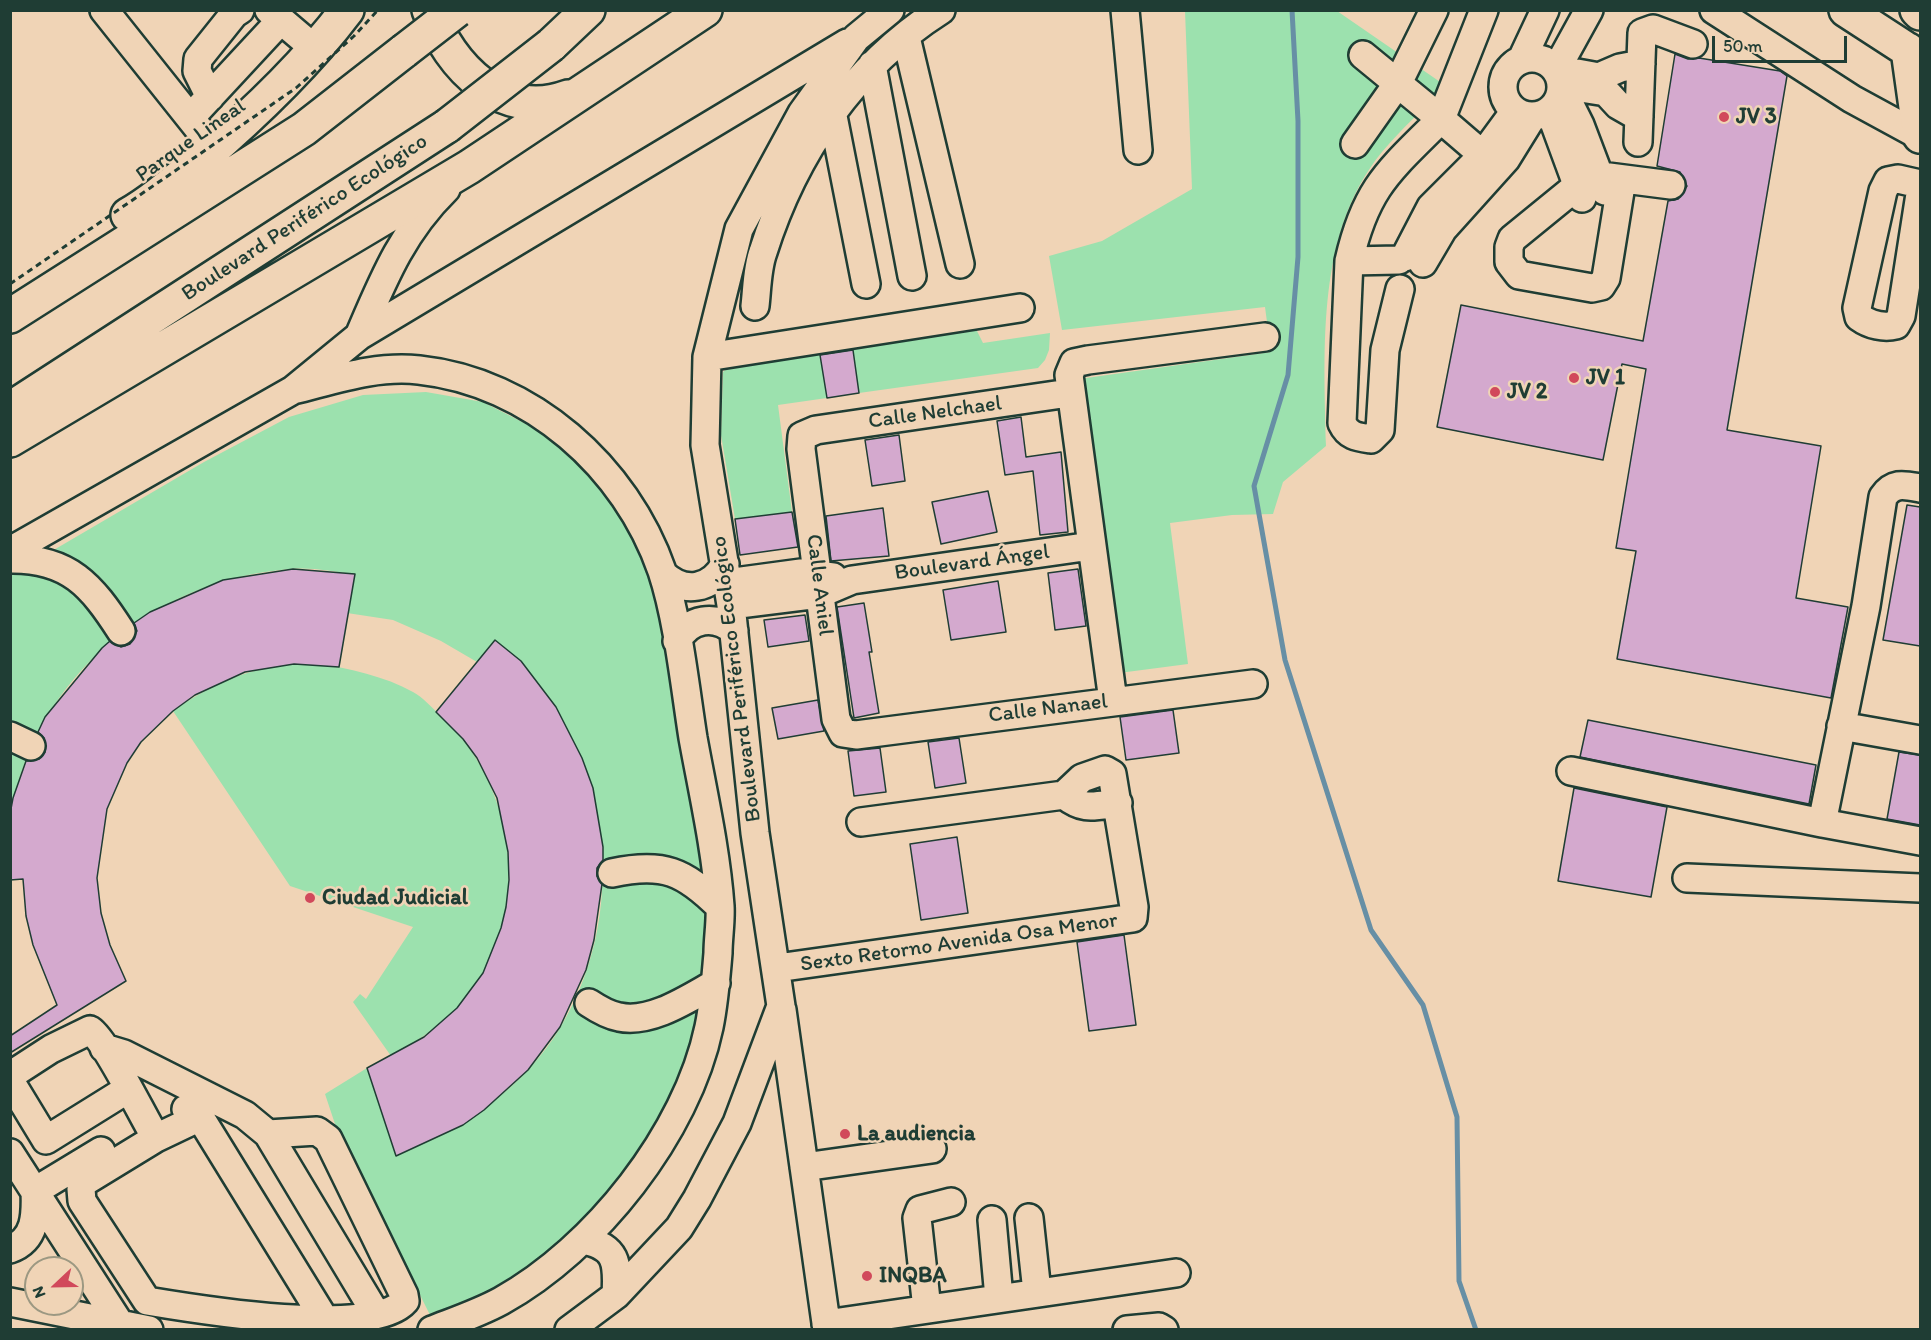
<!DOCTYPE html>
<html>
<head>
<meta charset="utf-8">
<style>
	body { margin:0 }
	#map { position:relative; width:1931px; height:1340px; overflow:hidden; background:#f0d4b6; font-family:Itim,sans-serif }
	canvas { display:block }
	.frame { position:absolute; inset:0; border:12px solid #1f3d34; pointer-events:none }
	.north { position:absolute; left:24px; top:1256px; width:60px; height:60px; box-sizing:border-box; background:#f0d4b6; border:2px solid #9c9882; border-radius:50%; rotate:248deg; font-size:16px; font-weight:700; line-height:24px; text-align:center; color:#1f3d34 }
	.north::after { content:''; display:block; margin:auto; width:21px; height:27px; background:#d1495b; clip-path:polygon(50% 0,100% 100%,50% 72%,0 100%) }
	.scale { position:absolute; left:1712px; top:36px; width:135px; height:27px; box-sizing:border-box; border:3px solid #1f3d34; border-top:0; padding-left:8px; font-size:18px; line-height:21px; white-space:nowrap; color:#1f3d34; -webkit-text-stroke:4px #f0d4b6; paint-order:stroke }
</style>
</head>
<body>
<div id="map">
<canvas width="1931" height="1340"></canvas>
<div class="frame"></div>
<div class="north">N</div>
<div class="scale">50 m</div>
</div>
<script>
const g = document.querySelector('canvas').getContext('2d');
g.lineJoin = 'round';
function paint(path, color) {
  g.fillStyle = color;
  g.fill(path, 'evenodd');
}
function stroke(path, color, width, dash) {
  g.strokeStyle = color;
  g.lineWidth = width;
  g.lineCap = dash ? 'butt' : 'round';
  g.setLineDash(dash || []);
  g.stroke(path);
}
function label(font, color, halo, rows, align = 'center') {
  g.font = font + ' Itim,sans-serif';
  g.lineWidth = 5;
  g.setLineDash([]);
  g.textBaseline = 'middle';
  g.strokeStyle = halo;
  g.fillStyle = color;
  for (const [text, x, y, turn = 0] of rows) {
    g.save();
    g.translate(x, y);
    g.rotate((+turn || 0) * Math.PI / 180);
    g.textAlign = isNaN(turn) ? turn : align;
    if (halo) g.strokeText(text, 0, 0);
    g.fillText(text, 0, 0);
    g.restore();
  }
}
paint(new Path2D(`
	M 1185,11 L 1337,11 L 1446,86 C 1425,108 1402,128 1382,152 C 1316,232 1324,348 1326,446 L 1283,482 L 1273,514 L 1232,515 L 1170,523 L 1188,664 L 1119,673 L 1079,379 L 1271,352 L 1265,307 L 1062,330 L 1049,256 L 1102,241 L 1192,189 Z
	M 974,325 L 983,343 L 1050,333 L 1049,350 L 1045,360 L 1038,368 L 859,393 L 852,346 Z
	M 820,351 L 827,398 L 778,405 L 792,512 L 735,519 L 721,435 L 723,372 L 732,364 Z
	M 426,392 L 483,402 L 538,430 L 575,457 L 620,506 L 655,574 L 710,881 L 701,1017 L 678,1085 L 632,1168 L 571,1239 L 510,1281 L 462,1306 L 431,1317 L 336,1127 L 325,1094 L 367,1068 L 411,1149 C 471,1123 525,1085 560,1028 C 636,902 608,733 495,640 L 477,662 L 441,641 L 393,620 L 347,613 L 354,574 C 334,572 311,567 291,569 C 154,579 35,677 11,814 L 11,575 L 204,462 L 289,417 L 363,395 Z
	M 317,663 C 349,669 385,676 413,692 C 423,697 432,708 441,716 C 516,785 532,906 472,991 C 451,1020 421,1039 391,1056 L 353,1002 L 360,994 L 366,999 L 413,927 L 290,886 L 173,711 C 220,678 259,664 317,663 Z`), '#9ce1ae');
stroke(new Path2D(`
	M 1292,10 L 1298,121 L 1298,257 L 1288,375 L 1254,486 L 1285,660 L 1371,930 L 1423,1005 L 1457,1117 L 1459,1281 L 1476,1330`), '#678fa5', 5);
const building = new Path2D(`
	M 1675,54 L 1688,59 L 1699,58 L 1780,71 L 1787,76 L 1727,430 L 1821,446 L 1796,598 L 1848,607 L 1831,698 L 1617,659 L 1636,551 L 1616,548 L 1646,369 L 1622,364 L 1603,460 L 1437,427 L 1461,305 L 1643,341 L 1668,201 L 1678,199 L 1687,186 L 1680,172 L 1657,166 Z
	M 853,350 L 859,393 L 827,398 L 820,355 Z
	M 1021,417 L 1026,457 L 1061,452 L 1068,532 L 1040,535 L 1033,471 L 1005,475 L 997,421 Z
	M 899,435 L 905,481 L 872,486 L 865,440 Z
	M 988,491 L 997,532 L 941,544 L 932,502 Z
	M 1907,505 L 1920,507 L 1920,646 L 1883,640 Z
	M 883,508 L 889,556 L 831,561 L 826,516 Z
	M 792,512 L 798,547 L 740,555 L 735,519 Z
	M 293,569 L 355,574 L 339,667 L 294,664 L 245,672 L 195,695 L 173,711 L 141,742 L 127,763 L 107,809 L 97,878 L 101,913 L 110,945 L 126,981 L 10,1053 L 10,1036 L 57,1005 L 33,945 L 26,916 L 23,879 L 10,880 L 10,814 L 13,798 L 26,761 L 39,759 L 45,752 L 44,738 L 38,732 L 45,717 L 102,648 L 110,641 L 121,647 L 130,644 L 137,631 L 134,623 L 150,612 L 223,580 Z
	M 1078,569 L 1086,626 L 1055,630 L 1048,573 Z
	M 998,581 L 1006,632 L 951,640 L 943,590 Z
	M 864,603 L 872,652 L 869,652 L 879,713 L 854,718 L 837,607 Z
	M 805,615 L 809,641 L 768,647 L 764,620 Z
	M 495,640 L 521,661 L 556,707 L 582,758 L 593,788 L 603,847 L 603,860 L 597,868 L 597,876 L 602,884 L 594,940 L 586,970 L 560,1027 L 528,1070 L 484,1110 L 463,1125 L 396,1156 L 367,1068 L 424,1037 L 457,1008 L 483,973 L 501,928 L 506,907 L 509,880 L 508,852 L 497,798 L 477,758 L 463,739 L 436,712 Z
	M 818,700 L 824,731 L 778,739 L 772,708 Z
	M 1173,710 L 1179,753 L 1126,760 L 1120,717 Z
	M 1588,720 L 1816,765 L 1809,804 L 1580,757 Z
	M 959,738 L 966,783 L 935,788 L 928,742 Z
	M 880,748 L 886,792 L 854,796 L 848,751 Z
	M 1899,752 L 1920,755 L 1920,825 L 1887,819 Z
	M 1574,788 L 1667,807 L 1651,897 L 1558,881 Z
	M 957,837 L 968,913 L 921,920 L 910,844 Z
	M 1124,935 L 1136,1025 L 1089,1031 L 1077,942 Z`);
paint(building, '#d4a9ce');
stroke(building, '#1f3d34', 1.5);
const minor = new Path2D(`
	M 104,10 L 214,148
	M 269,10 L 315,49
	M 1125,10 L 1138,150
	M 1714,10 L 1852,99 L 1920,136
	M 906,37 L 960,264
	M 1363,55 L 1441,119 L 1484,10
	M1503 87a29 29 0 1 1 58 0a29 29 0 1 1-58 0Z
	M 1522,59 L 1545,10
	M 872,65 L 912,276
	M 1556,70 L 1589,10
	M 1560,79 L 1567,79 L 1577,73 L 1599,77 L 1620,68 L 1641,64
	M 1561,87 L 1580,125 L 1605,191
	M 1574,87 L 1606,92 L 1618,105 L 1639,117
	M 210,97 L 197,71 L 198,59 L 234,14 L 240,10
	M 832,111 L 866,284
	M 1550,111 L 1582,198
	M 190,118 L 281,20
	M 1638,142 L 1642,33 L 1653,29 L 1693,44
	M 1355,144 L 1398,83 L 1434,10
	M 1622,179 L 1606,278 L 1601,286 L 1592,288 L 1519,275 L 1509,262 L 1509,247 L 1512,239 L 1577,186 L 1601,176 L 1671,185
	M 1920,184 L 1898,179 L 1888,181 L 1883,191 L 1857,308 L 1859,317 C 1870,325 1884,328 1896,325 L 1901,316 L 1920,194
	M 1405,257 L 1431,207 L 1482,156 L 1515,111
	M 1399,260 L 1349,261 C 1366,187 1389,171 1441,119 L 1498,168
	M 1349,261 L 1342,423 C 1348,436 1357,437 1371,439 L 1380,430 L 1385,350 L 1400,289
	M 1423,263 L 1443,229 L 1506,159 L 1532,117
	M 755,306 C 757,289 757,268 763,252 C 794,154 853,66 941,10
	M 359,336 C 383,280 402,232 446,189
	M 707,357 L 1020,308
	M 293,390 C 334,380 376,365 419,370 C 531,382 626,467 662,571 C 678,619 685,687 693,738 C 703,793 716,850 720,906 C 721,921 718,938 718,953 C 716,978 714,1003 709,1027 C 687,1133 595,1249 501,1301 C 479,1313 455,1321 432,1330
	M 1069,393 L 816,430 L 802,436 L 801,449 L 836,719 L 843,733 L 856,735 L 1253,684
	M 10,551 L 293,390 L 359,336 L 847,43
	M 10,559 C 69,558 92,586 121,631
	M 663,574 C 684,594 711,590 725,564
	M 727,583 L 801,573 L 833,577
	M 731,605 L 819,594 L 852,580 L 1091,546
	M 677,641 C 689,618 715,614 734,631
	M 1113,701 L 1069,375 L 1074,363 L 1088,360 L 1265,337
	M 1841,726 L 1920,740
	M 10,736 L 31,746
	M 1571,771 L 1822,823 L 1866,606 L 1883,497 C 1893,482 1904,485 1920,488
	M 861,822 L 1064,795 C 1084,811 1094,806 1118,803
	M 1822,823 L 1920,841
	M 612,873 C 663,862 684,871 720,907
	M 1687,878 L 1920,888
	M 777,968 L 1133,918 L 1134,907 L 1112,774 L 1105,770 L 1082,778 L 1064,795
	M 589,1003 C 598,1009 608,1015 619,1017 C 651,1024 689,998 716,983
	M 782,1010 L 827,1330
	M 104,1048 L 124,1054 L 245,1115 L 268,1134 L 376,1314
	M 128,1089 L 46,1140 L 12,1084 L 14,1073 L 51,1049 L 90,1030 C 106,1040 143,1117 156,1138
	M 186,1109 L 200,1117 L 325,1320
	M 200,1117 L 156,1138 L 84,1182 L 81,1189 L 82,1201 L 147,1301 C 195,1309 372,1339 405,1301 L 404,1295 L 328,1139 L 317,1131 L 268,1134
	M 10,1153 L 120,1324
	M 804,1167 L 932,1149
	M 1029,1218 L 1037,1292
	M 992,1220 L 999,1298
	M 582,1240 C 617,1246 618,1263 616,1295
	M 10,1249 C 36,1240 36,1214 35,1191 L 101,1151
	M 10,1302 L 149,1330
	M 927,1309 L 917,1218 L 920,1210 L 951,1202
	M 826,1324 L 1176,1273
	M 569,1330 L 616,1295 L 679,1228 L 697,1199 L 737,1123 L 781,1006 L 755,833 L 731,605 L 705,445 L 707,357 L 739,229 L 802,113 L 856,38 L 890,10
	M 1127,1330 L 1159,1327 L 1164,1330`);
const major = new Path2D(`
	M 1917,10 L 1920,13`);
const highway = new Path2D(`
	M 429,10 C 450,68 503,121 568,97
	M 1846,10 L 1920,58
	M 551,45 L 588,10
	M 1908,50 L 1920,136
	M 128,215 C 154,200 175,181 198,162 C 252,116 304,67 347,10
	M 10,316 L 304,129 L 404,51
	M 10,409 L 447,126
	M 10,440 L 469,167 L 705,10`);
stroke(minor, '#1f3d34', 32);
stroke(major, '#1f3d34', 38);
stroke(highway, '#1f3d34', 38);
stroke(minor, '#f0d4b6', 27);
stroke(major, '#f0d4b6', 33);
stroke(highway, '#f0d4b6', 33);
const highwayBridge = new Path2D(`
	M 404,51 L 457,10
	M 447,126 L 551,45`);
stroke(highwayBridge, '#1f3d34', 38, []);
stroke(new Path2D(`
	M 10,284 L 296,88 L 354,36 L 378,10`), '#1f3d34', 3, [6, 4.5]);
stroke(highwayBridge, '#f0d4b6', 33);
for (const [x, y, r, color] of [
	[1724,117,6,"#d1495b"],
	[1574,378,6,"#d1495b"],
	[1495,392,6,"#d1495b"],
	[310,898,6,"#d1495b"],
	[845,1134,6,"#d1495b"],
	[867,1276,6,"#d1495b"]
]) {
  const dot = new Path2D();
  dot.arc(x, y, r, 0, 2 * Math.PI);
  g.fillStyle = color;
  g.fill(dot);
  stroke(dot, '#f0d4b6', 2);
}
label('bold 22px', '#1f3d34', '#f0d4b6', [
	["JV 3",1736,117],
	["JV 1",1586,378],
	["JV 2",1507,392],
	["Ciudad Judicial",322,898],
	["La audiencia",857,1134],
	["INQBA",879,1276]
], 'left');
label('22px', '#1f3d34', '#f0d4b6', [
	["Parque Lineal",191,141,-35],
	["Boulevard Periférico Ecológico",305,218,-33],
	["Calle Nelchael",935,413,-8],
	["Boulevard Ángel",972,563,-8],
	["Calle Aniel",819,585,83],
	["Boulevard Periférico Ecológico",737,679,-97],
	["Calle Nanael",1048,709,-7],
	["Sexto Retorno Avenida Osa Menor",959,943,-8]
]);
</script>
</body>
</html>
